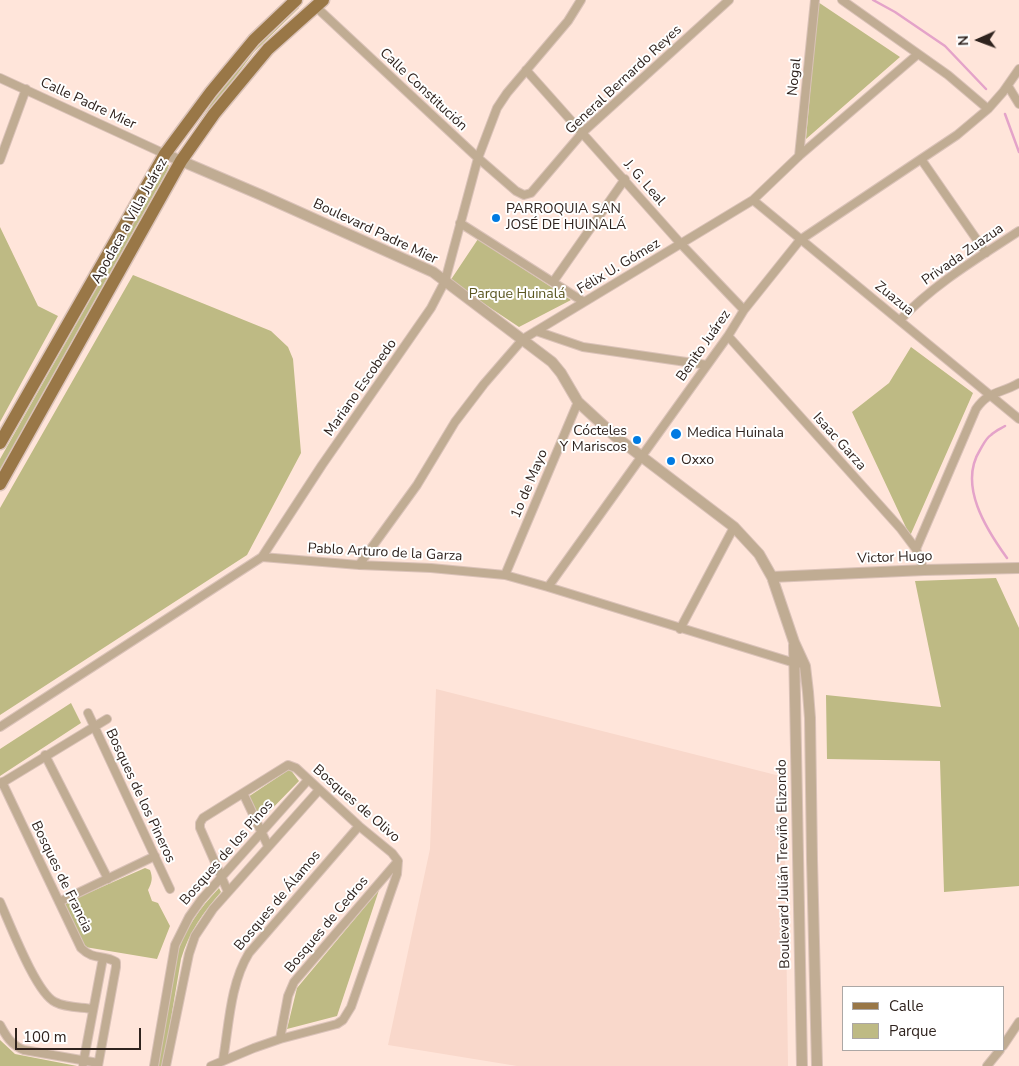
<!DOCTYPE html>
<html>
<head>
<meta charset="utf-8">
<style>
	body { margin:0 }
	#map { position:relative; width:1019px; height:1066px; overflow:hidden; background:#ffe5da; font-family:"Nunito Sans",sans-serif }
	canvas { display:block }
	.legend { position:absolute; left:842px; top:986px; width:162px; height:65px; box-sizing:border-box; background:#fff; border:1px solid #aca7a5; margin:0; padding:6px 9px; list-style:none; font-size:15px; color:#2f231e }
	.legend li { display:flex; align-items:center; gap:10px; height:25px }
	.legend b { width:25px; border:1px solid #aca7a5 }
	.north { position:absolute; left:954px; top:15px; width:50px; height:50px; -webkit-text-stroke:4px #fff; paint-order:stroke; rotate:268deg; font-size:14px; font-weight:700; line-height:20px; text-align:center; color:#2f231e }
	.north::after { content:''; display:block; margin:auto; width:18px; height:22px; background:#2f231e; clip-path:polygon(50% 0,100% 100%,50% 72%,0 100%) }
	.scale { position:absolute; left:15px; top:1028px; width:126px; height:22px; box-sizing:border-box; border:2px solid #2f231e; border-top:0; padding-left:6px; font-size:15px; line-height:18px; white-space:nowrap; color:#2f231e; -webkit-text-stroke:4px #fff; paint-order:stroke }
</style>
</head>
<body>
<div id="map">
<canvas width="1019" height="1066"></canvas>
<ul class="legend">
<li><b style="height:6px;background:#997747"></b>Calle</li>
<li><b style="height:14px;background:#beba84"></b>Parque</li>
</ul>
<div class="north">N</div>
<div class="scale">100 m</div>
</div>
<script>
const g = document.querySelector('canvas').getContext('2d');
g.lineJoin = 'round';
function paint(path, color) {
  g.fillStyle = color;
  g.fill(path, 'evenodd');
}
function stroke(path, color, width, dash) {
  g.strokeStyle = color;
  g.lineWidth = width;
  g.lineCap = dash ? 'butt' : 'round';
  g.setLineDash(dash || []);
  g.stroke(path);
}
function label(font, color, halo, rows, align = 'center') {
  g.font = font + ' "Nunito Sans",sans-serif';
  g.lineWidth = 4;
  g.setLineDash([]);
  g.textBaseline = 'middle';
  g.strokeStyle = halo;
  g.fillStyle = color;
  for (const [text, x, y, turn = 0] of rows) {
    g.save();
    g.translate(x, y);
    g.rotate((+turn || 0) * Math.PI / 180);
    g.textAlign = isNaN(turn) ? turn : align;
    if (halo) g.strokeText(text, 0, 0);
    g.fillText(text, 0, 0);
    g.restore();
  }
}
paint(new Path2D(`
	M 436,689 L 784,777 L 788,1066 L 517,1066 L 388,1045 L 430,849 Z`), '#f9d8cb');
paint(new Path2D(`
	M 818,2 L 900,57 L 806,139 Z
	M 298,7 L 299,8 L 254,52 L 183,147 L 208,109 L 218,91 L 256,47 Z
	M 166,165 L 169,165 L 167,171 L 0,470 L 0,459 Z
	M 0,227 L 38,306 L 58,316 L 0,422 Z
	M 478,239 L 571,300 L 519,327 L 450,281 Z
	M 133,275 L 271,331 L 288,347 L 293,359 L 301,453 L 247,555 L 0,715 L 0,508 Z
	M 911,347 L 973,393 L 910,536 L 852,412 L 889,383 Z
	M 996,578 L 1019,628 L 1019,886 L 944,892 L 940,761 L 827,759 L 826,695 L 941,707 L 915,581 Z
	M 71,703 L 81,723 L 0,776 L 0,749 Z
	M 290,769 L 299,781 L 261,820 L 248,797 Z
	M 145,868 L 150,870 C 153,878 152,882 148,890 L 152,901 L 158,903 L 170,926 L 157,959 L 85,947 L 63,904 Z
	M 219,888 L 221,892 C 203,913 189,932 181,959 L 163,1066 L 157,1066 L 176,958 C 184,930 199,909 219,888 Z
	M 379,890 L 337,1016 L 287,1029 L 297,988 Z
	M 0,1040 L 15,1054 L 77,1066 L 0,1066 Z`), '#beba84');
stroke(new Path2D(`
	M 873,0 L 895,12 L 945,46 L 986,89
	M 1005,114 L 1019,152
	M 1005,426 C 1000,429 995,431 991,435 C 986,438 983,445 980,450 C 958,485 986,529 1007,558`), '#e4a3c9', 2.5);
const minor = new Path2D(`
	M 842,0 L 948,75 L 988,109
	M 315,6 L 478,158 L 516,191 L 524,195 L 531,193 L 583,132 L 729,0
	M 526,70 L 681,244 L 744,310
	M 0,78 L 165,154
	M 1008,86 L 1019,104
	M 799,156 L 815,0
	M 921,159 L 986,253
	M 0,160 L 26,89
	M 753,200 L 1019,419
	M 460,223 L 584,302
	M 553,282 L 625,179
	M 900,320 C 934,284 978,258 1019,231
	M 536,331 L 583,347 L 707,365
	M 728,336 L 901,529 L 916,549 L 924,570
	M 916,549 L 976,409 C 989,390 1001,394 1019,383
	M 262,557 L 359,565 L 431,568 L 505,575 L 548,587 L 798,664
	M 359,565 L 417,485 L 455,422 L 484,384 L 523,339 L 753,200 L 799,156 L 918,54
	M 505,575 L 578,402
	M 548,587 L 728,336 L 744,310 L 800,240 L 957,135 L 988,109 L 1003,92 L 1019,69
	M 680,629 L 734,527
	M 88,713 L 170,889
	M 0,727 L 262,557 L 322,465 L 431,308 L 445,281 L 478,158 L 497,108 L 507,93 L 568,21 L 581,0
	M 45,755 L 108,879
	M 2,782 L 81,948 C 94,961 103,954 116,962 L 116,967 L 98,1066
	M 0,784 L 107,719
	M 243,793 L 268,846
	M 0,902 C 10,924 36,993 55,1002 C 66,1008 81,1007 93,1009
	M 59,902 L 155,856
	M 0,1025 C 6,1036 11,1045 24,1050 L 98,1063
	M 280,1039 L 288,996 L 294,982 L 398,861
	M 1003,1046 L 1019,1022
	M 223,1060 C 229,1025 230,984 249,953 L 359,826
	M 83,1064 L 103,958
	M 154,1066 L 175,945 L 189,917 L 201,900 L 308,780
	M 166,1066 L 189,954 L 195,936 L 213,909 L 319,790
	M 211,1066 L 254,1048 L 280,1039 L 337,1024 L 343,1020 L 351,1007 L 397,874 L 398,861 L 392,853 L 359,826 L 296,768 L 288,765 L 203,818 L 200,823 L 200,828 L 228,892
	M 987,1066 L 1000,1050`);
const tertiary = new Path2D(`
	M 165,154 L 261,195 L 433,272 L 552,362 L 561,373 L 578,402 L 616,437 L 734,527 L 759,554 L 772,577 L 794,642 L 805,666 L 808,692 L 810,718 L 812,859 L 817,1066
	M 772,577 L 924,570 L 1019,568
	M 794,645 L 802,1066`);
const primary = new Path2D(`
	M 0,443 L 165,154 L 211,92 L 254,40 L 296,0
	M 0,484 L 181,161 L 214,114 L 268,49 L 323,0`);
stroke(minor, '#dac2b8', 10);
stroke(tertiary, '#dac2b8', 12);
stroke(primary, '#dac2b8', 15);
stroke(minor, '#c0ac93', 8);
stroke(tertiary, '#c0ac93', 10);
stroke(primary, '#997747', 12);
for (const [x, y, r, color] of [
	[496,218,5,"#007be2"],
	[676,434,6,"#007be2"],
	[637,440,5,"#007be2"],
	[671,461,5,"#007be2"]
]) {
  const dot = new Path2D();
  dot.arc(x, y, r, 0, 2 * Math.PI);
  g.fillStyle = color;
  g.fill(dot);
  stroke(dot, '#fff', 2);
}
label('14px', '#2f231e', '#fff', [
	["Nogal",795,77,-84],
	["General Bernardo Reyes",624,80,-43],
	["Calle Constitución",423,90,43],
	["Calle Padre Mier",88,104,25],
	["J. G. Leal",644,183,49],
	["Apodaca a Villa Juárez",130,221,-61],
	["Boulevard Padre Mier",375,232,25],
	["Privada Zuazua",963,255,-35],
	["Félix U. Gómez",619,267,-31],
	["Zuazua",894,299,39],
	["Benito Juárez",704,346,-55],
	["Mariano Escobedo",361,388,-55],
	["Isaac Garza",839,442,48],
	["1o de Mayo",530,484,-67],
	["Pablo Arturo de la Garza",385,553,3],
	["Victor Hugo",895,558,-2],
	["Bosques de los Pineros",140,796,65],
	["Bosques de Olivo",356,804,41],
	["Bosques de los Pinos",227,853,-49],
	["Boulevard Julián Treviño Elizondo",784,864,-91],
	["Bosques de Francia",61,877,64],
	["Bosques de Álamos",278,901,-50],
	["Bosques de Cedros",327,925,-50]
]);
label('14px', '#2f231e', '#fff', [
	["PARROQUIA SAN",506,210],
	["JOSÉ DE HUINALÁ",506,226],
	["Cócteles",627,432,"right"],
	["Y Mariscos",627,448,"right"],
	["Medica Huinala",687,434],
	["Oxxo",681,461]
], 'left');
label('14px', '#5b5722', '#fff', [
	["Parque Huinalá",517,295]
]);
</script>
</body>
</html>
